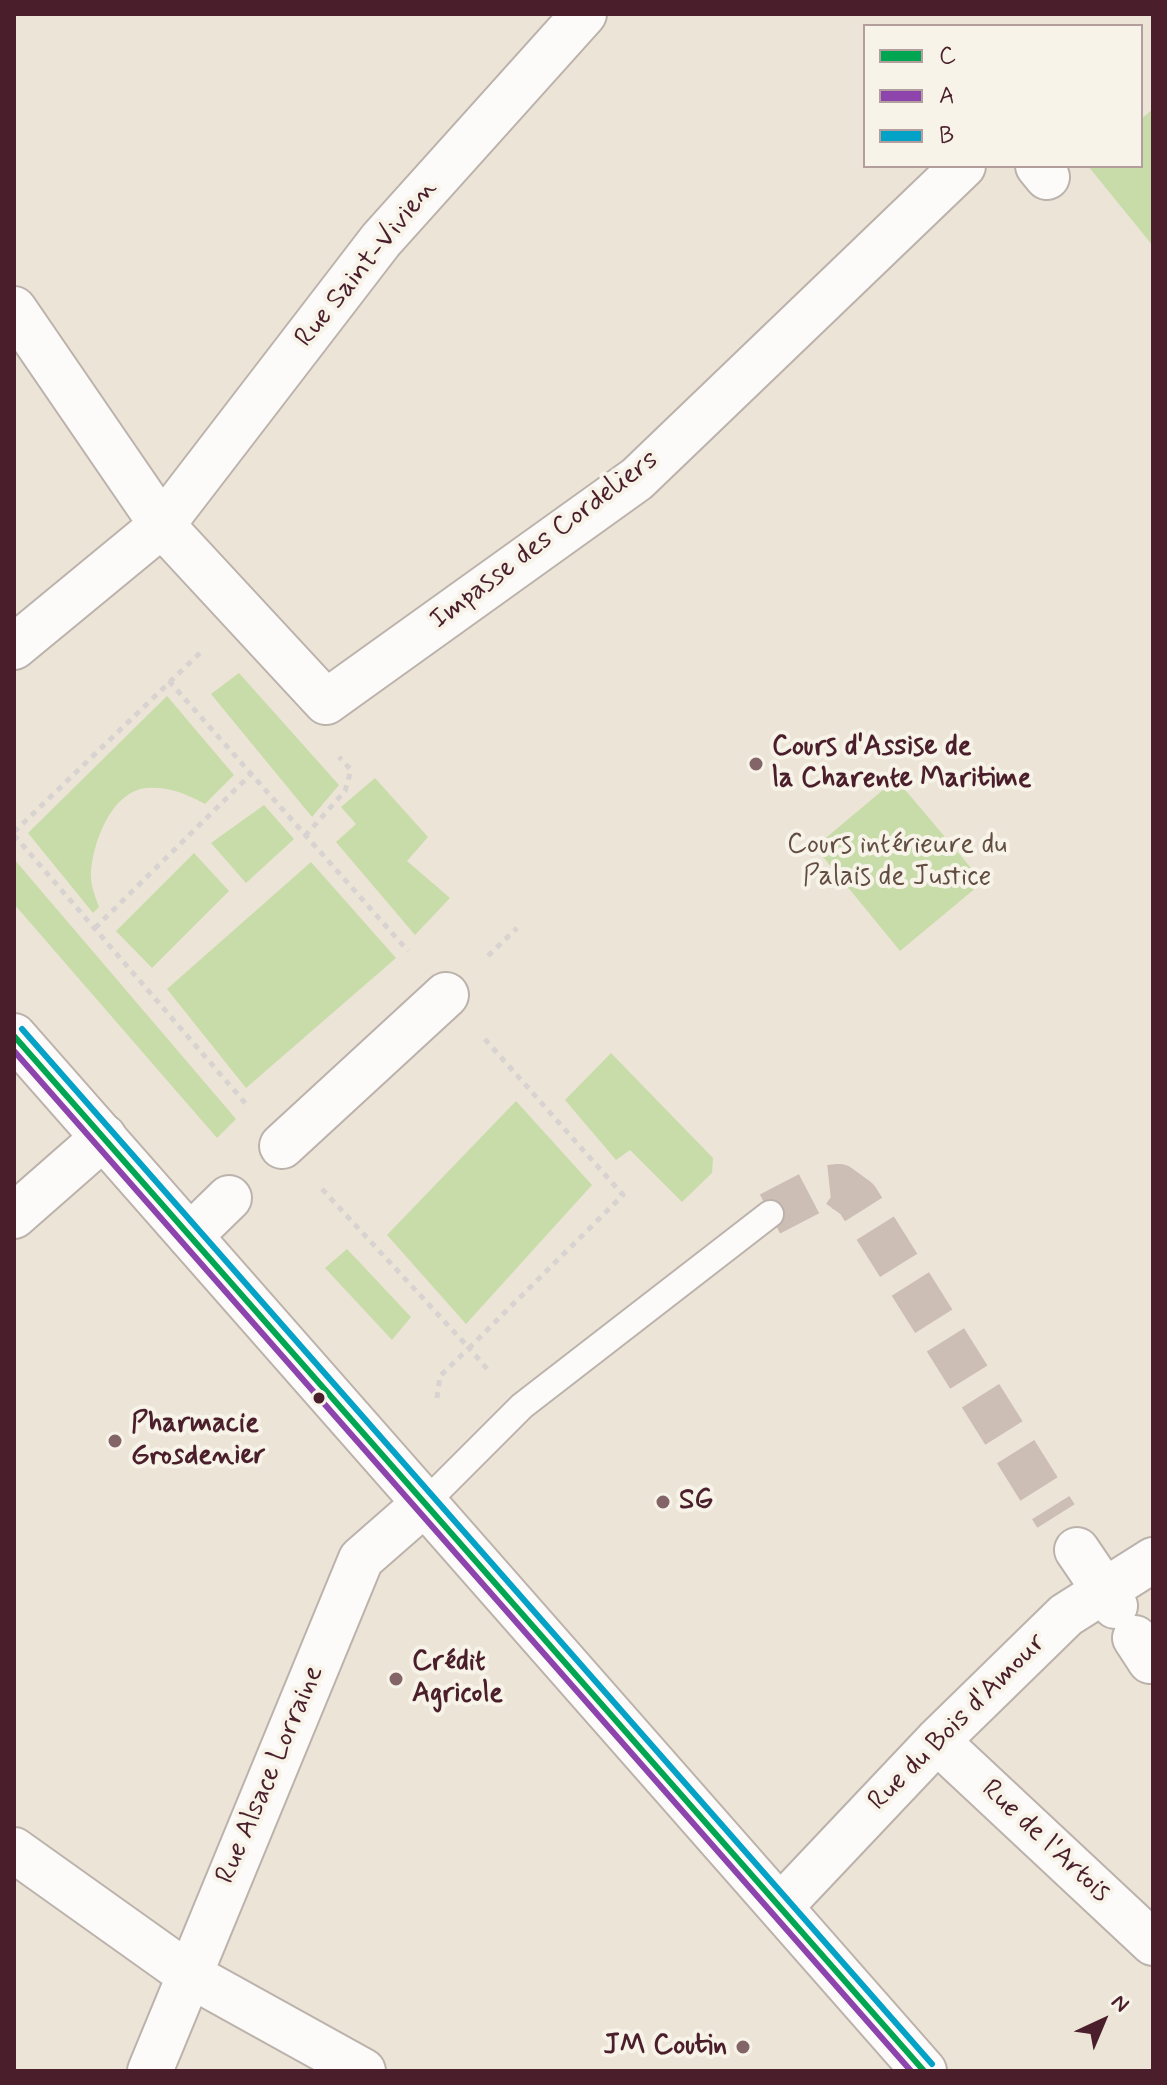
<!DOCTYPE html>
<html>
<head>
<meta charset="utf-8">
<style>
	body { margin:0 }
	#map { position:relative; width:1167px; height:2085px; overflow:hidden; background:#ece4d7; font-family:Mynerve,sans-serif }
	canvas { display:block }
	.frame { position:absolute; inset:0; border:16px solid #4a1f2b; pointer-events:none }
	.legend { position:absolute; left:863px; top:24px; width:280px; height:144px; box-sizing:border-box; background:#f7f3e8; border:2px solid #b29e9c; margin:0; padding:10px 14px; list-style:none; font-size:24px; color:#4a1f2b }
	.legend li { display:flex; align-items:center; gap:16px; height:40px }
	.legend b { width:40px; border:2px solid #b29e9c }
	.north { position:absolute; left:1063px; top:1981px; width:80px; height:80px; -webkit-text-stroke:6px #f7f3e8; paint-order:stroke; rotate:44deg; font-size:22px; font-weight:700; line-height:32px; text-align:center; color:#4a1f2b }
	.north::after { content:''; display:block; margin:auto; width:28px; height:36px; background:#4a1f2b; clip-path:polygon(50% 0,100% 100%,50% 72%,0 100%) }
</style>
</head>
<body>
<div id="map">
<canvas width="1167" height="2085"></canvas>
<div class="frame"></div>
<ul class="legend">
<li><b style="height:10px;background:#00a651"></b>C</li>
<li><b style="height:10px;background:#8e44ad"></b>A</li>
<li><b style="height:10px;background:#04a2c6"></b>B</li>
</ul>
<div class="north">N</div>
</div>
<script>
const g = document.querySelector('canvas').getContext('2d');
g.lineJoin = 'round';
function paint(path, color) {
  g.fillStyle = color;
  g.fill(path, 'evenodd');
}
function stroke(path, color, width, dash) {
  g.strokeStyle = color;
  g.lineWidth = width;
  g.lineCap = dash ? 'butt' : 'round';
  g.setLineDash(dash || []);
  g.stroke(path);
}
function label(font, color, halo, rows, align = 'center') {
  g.font = font + ' Mynerve,sans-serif';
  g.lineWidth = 8;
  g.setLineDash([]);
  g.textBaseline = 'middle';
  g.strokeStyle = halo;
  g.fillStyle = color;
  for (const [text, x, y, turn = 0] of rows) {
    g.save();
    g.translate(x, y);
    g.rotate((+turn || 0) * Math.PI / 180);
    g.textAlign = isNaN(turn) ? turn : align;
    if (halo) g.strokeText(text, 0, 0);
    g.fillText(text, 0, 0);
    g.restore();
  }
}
paint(new Path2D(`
	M 1153,109 L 1153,246 L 1088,166 L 1141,166 L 1141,119 Z
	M 239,673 L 339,785 L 312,817 L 211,694 Z
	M 167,696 L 234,775 L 205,804 C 187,794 168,786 146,788 C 110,792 91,847 91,877 C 91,887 96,898 99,907 L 93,913 L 28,833 Z
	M 375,778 L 428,837 L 407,861 L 450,898 L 415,935 L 336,842 L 356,824 L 341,807 Z
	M 896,779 L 983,882 L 900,951 L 815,847 Z
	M 264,805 L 294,839 L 246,883 L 211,843 Z
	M 194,853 L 229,891 L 152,968 L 116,931 Z
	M 14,859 L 236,1119 L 217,1138 L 14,904 Z
	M 311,862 L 396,958 L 246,1088 L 167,989 Z
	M 611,1053 L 713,1158 L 712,1173 L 682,1202 L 630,1150 L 616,1160 L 565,1100 Z
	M 516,1101 L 592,1185 L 466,1324 L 387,1235 Z
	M 347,1249 L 411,1317 L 392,1340 L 325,1268 Z`), '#c8dca9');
stroke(new Path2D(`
	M 770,1214 L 820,1188 L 839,1186 L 857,1199 L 1056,1516`), '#ccbdb5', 44, [44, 22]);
const lane = new Path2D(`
	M 425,1503 L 522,1406 L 770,1214`);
const street = new Path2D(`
	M 1038,166 L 1047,177
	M 14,309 L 162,525 L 326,702 L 637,479 L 963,166
	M 14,647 L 162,525 L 381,240 L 584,14
	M 282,1146 L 446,995
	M 14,1216 L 104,1137
	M 190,1236 L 229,1198
	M 1077,1550 L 1115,1606
	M 1135,1638 L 1150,1661
	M 937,1741 L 1153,1943
	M 14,1850 L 188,1974 L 363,2071
	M 781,1906 L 937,1741 L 1066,1615 L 1153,1560
	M 150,2071 L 361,1559 L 425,1503`);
const secondary = new Path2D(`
	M 14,1036 L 924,2071`);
stroke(lane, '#bcb2ac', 30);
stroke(street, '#bcb2ac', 48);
stroke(secondary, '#bcb2ac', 48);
stroke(new Path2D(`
	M 169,681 L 408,951
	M 14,832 L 203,650
	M 14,835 L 246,1104
	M 305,836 L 345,791 L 351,770 L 339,757
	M 95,928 L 251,774
	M 488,956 L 517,928
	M 322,1189 L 469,1348 L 623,1195 L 483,1037
	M 437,1398 L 440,1376 L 469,1348 L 488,1370`), '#d8d3d1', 5, [6, 6]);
stroke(lane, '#fcfbf9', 26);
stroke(street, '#fcfbf9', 44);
stroke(secondary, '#fcfbf9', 44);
stroke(new Path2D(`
	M 14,1036 L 924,2071`), '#00a651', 6);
stroke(new Path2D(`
	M 14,1051 L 911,2071`), '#8e44ad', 6);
stroke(new Path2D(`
	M 22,1029 L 932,2064`), '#04a2c6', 6);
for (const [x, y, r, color] of [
	[756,764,8,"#836467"],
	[319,1398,7,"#4a1f2b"],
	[115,1441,8,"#836467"],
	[663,1502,8,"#836467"],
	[396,1679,8,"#836467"],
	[743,2047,8,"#836467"]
]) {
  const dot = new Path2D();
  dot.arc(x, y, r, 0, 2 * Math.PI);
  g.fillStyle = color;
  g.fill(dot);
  stroke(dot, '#f7f3e8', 3);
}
label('28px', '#4a1f2b', '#f7f3e8', [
	["Rue Saint-Vivien",367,264,-51],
	["Impasse des Cordeliers",545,541,-37],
	["Rue du Bois d'Amour",958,1723,-45],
	["Rue Alsace Lorraine",271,1775,-67],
	["Rue de l'Artois",1045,1842,43]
]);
label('bold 28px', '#4a1f2b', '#f7f3e8', [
	["Cours d'Assise de",772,748],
	["la Charente Maritime",772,780],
	["Pharmacie",131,1425],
	["Grosdenier",131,1457],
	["SG",679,1502],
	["Crédit",412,1663],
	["Agricole",412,1695],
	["JM Coutin",727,2047,"right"]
], 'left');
label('28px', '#624d41', '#f7f3e8', [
	["Cours intérieure du",897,846],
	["Palais de Justice",897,878]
]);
</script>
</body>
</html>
